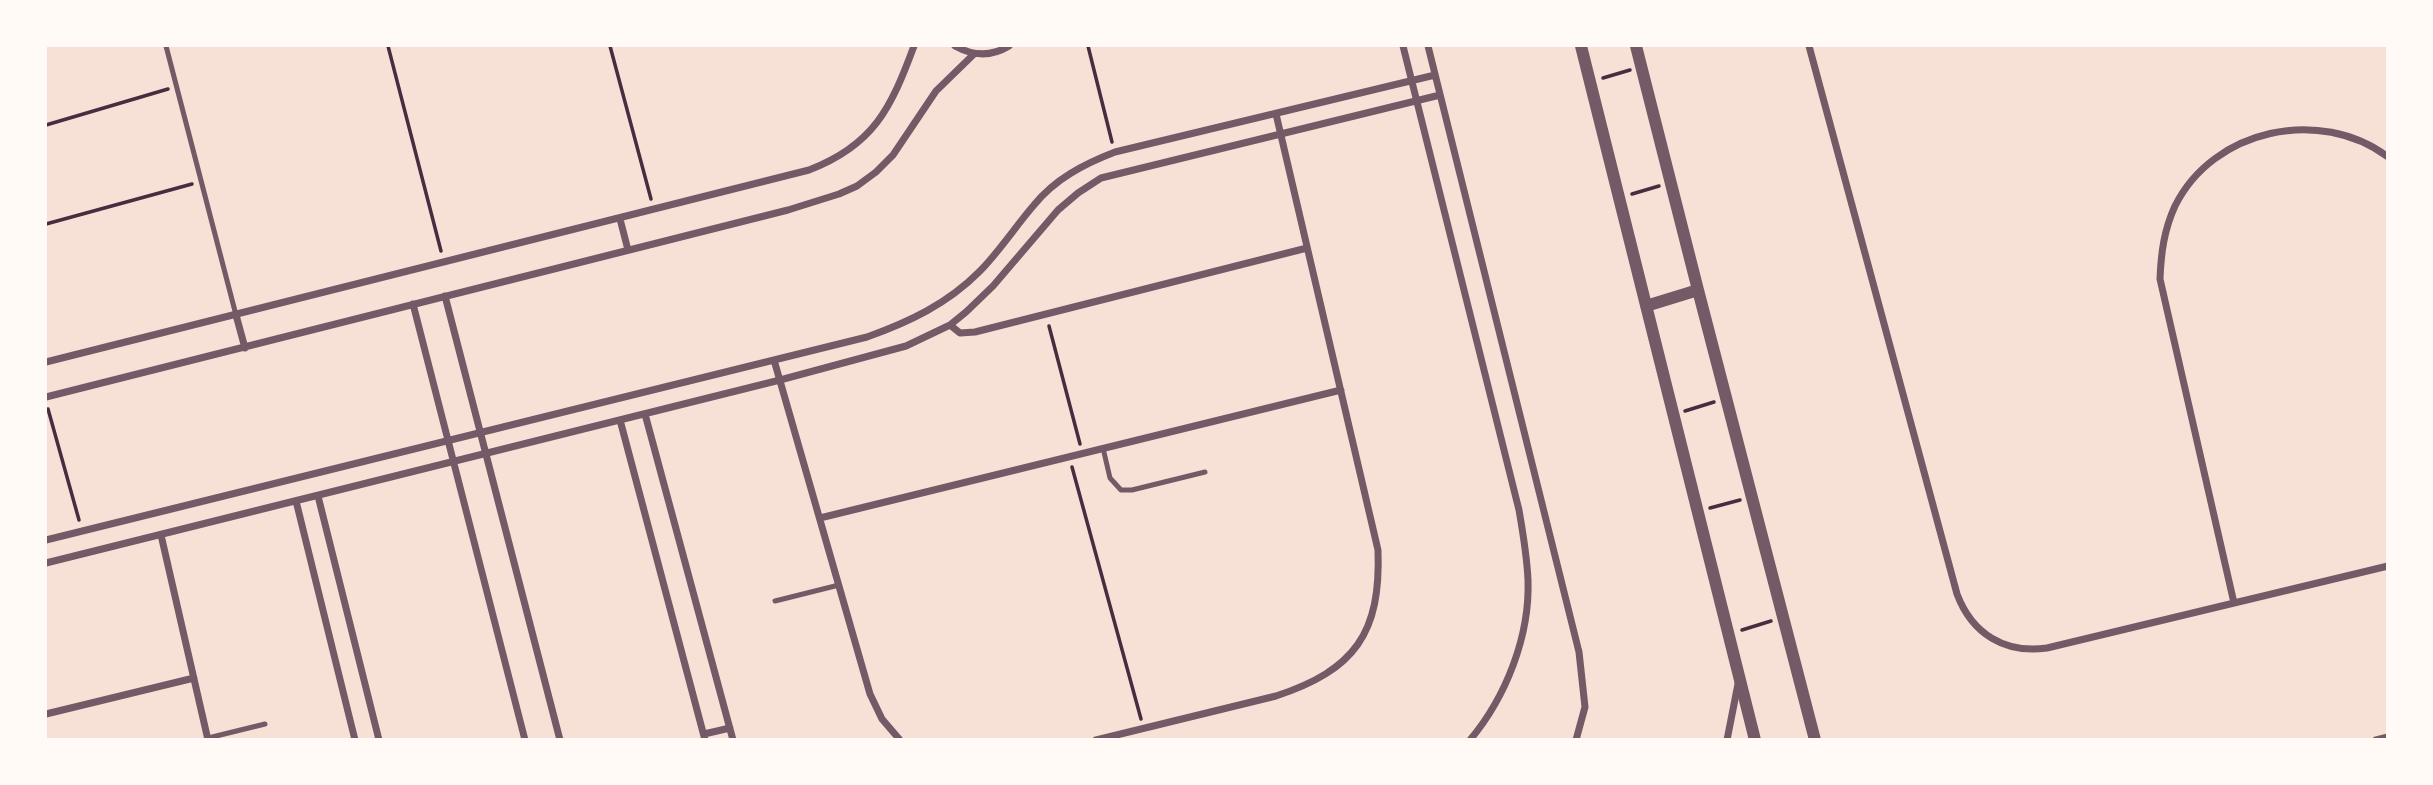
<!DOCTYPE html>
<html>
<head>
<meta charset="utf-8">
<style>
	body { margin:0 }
	#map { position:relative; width:2433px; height:785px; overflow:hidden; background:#f7e1d7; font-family:Signika,sans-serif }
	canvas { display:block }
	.frame { position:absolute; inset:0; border:47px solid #fffaf5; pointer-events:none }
</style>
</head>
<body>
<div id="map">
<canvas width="2433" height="785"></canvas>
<div class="frame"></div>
</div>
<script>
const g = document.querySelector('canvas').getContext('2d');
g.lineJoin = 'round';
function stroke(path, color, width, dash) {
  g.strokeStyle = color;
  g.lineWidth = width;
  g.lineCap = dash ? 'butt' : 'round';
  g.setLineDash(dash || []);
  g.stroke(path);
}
stroke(new Path2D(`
	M 388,46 L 441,251
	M 610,46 L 651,199
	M 1088,46 L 1112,142
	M 1603,78 L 1630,70
	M 46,125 L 168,89
	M 1632,194 L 1659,186
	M 46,224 L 192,184
	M 1049,326 L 1080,444
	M 48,409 L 79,520
	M 1685,411 L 1714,402
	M 1072,467 L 1141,719
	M 1710,508 L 1740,500
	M 1742,630 L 1771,621`), '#4a2c40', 3.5);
stroke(new Path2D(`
	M 166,46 L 236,315
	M 1103,448 L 1110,478 L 1121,490 L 1132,490 L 1205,472
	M 775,601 L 839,585
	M 208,738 L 265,724`), '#755966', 5);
stroke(new Path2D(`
	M 955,46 C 973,56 991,57 1009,46
	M 1403,46 L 1519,510 C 1523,533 1527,557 1528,580 C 1530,636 1506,697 1470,740
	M 1428,46 L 1579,652 L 1585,707 L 1576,740
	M 1809,46 L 1957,594 C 1972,634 2005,654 2047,648 L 2388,566
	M 620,219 L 628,250
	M 445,296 L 560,740
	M 413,304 L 525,740
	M 236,315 L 245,348
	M 950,325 L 960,333 L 975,332 L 1307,248
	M 774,360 L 870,694 L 882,719 L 900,740
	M 46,362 L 809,170 C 874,145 891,108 914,46
	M 46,397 L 788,210 L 839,194 L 857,186 L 876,172 L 893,155 L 936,91 L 974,54
	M 645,414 L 733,740
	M 620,420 L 705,740
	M 318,496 L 379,740
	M 296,501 L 355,740
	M 820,518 L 1341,390
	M 161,535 L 208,740
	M 46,540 L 867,337 C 909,322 947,304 979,272 C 999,252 1015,227 1034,205 C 1055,179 1084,164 1115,152 L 1435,75
	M 46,563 L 780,380 L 906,346 L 950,325 L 966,312 L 993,286 L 1058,210 L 1078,193 L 1101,178 L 1440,95
	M 2234,603 L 2160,279 C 2161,253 2164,230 2175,206 C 2213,129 2320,106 2388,157
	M 46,714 L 194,678
	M 704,734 L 730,728
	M 1096,740 L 1276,696 C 1355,670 1381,633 1378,550 L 1276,114
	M 1727,740 L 1738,684
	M 2376,740 L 2388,737`), '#755966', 7);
stroke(new Path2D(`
	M 1581,46 L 1755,740
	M 1636,46 L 1698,290 L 1815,740
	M 1646,306 L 1698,290`), '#755966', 12);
</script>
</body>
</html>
